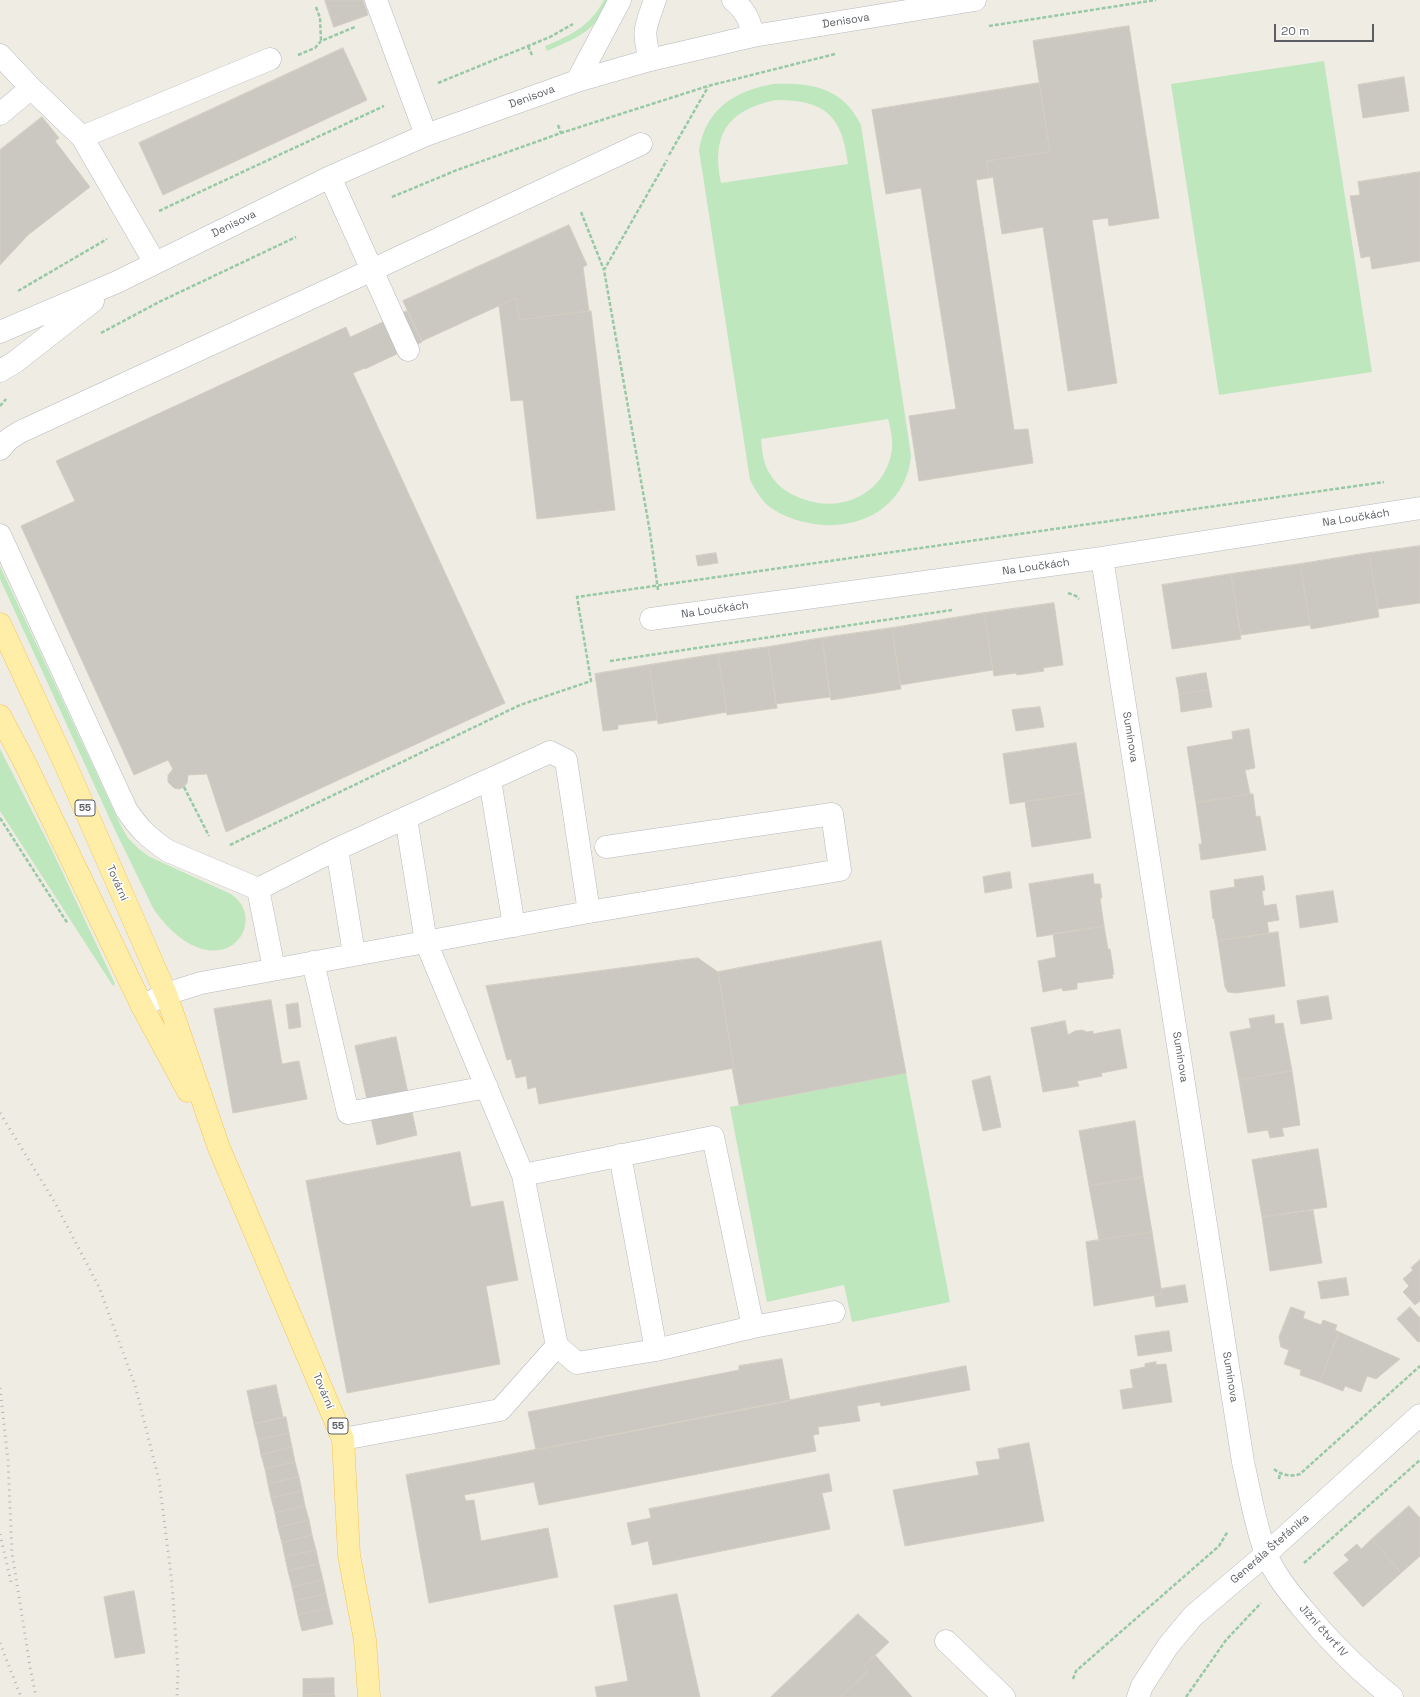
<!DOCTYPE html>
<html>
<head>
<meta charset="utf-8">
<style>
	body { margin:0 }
	#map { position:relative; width:1420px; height:1697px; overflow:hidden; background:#efece3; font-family:"Space Grotesk",sans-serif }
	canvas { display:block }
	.scale { position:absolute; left:1274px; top:24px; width:100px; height:18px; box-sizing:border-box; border:2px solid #5b5f64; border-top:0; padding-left:5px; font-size:12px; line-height:14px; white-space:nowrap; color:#5b5f64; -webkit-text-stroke:3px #fff; paint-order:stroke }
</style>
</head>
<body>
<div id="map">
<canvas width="1420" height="1697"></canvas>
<div class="scale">20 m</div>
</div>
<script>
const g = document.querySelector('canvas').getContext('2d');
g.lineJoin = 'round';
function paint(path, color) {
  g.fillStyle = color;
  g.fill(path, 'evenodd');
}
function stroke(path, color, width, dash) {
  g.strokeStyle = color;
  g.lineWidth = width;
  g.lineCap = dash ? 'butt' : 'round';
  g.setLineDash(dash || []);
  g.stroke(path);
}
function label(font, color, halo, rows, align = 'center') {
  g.font = font + ' "Space Grotesk",sans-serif';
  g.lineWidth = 3;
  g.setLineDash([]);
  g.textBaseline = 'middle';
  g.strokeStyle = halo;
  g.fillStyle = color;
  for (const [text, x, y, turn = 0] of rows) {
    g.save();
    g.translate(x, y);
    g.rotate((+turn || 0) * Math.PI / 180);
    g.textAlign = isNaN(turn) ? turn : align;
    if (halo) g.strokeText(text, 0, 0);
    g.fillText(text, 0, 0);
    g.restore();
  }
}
paint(new Path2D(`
	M 604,0 L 611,0 C 606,7 603,15 597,21 C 584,36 565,43 547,51 L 545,46 C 572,35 590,26 604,0 Z
	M 1324,61 L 1372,372 L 1219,395 L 1171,84 Z
	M 773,84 C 812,83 842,87 861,125 L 911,455 C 907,508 857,533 809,523 C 793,520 777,514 765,503 C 759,496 754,488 750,480 L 699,150 C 706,109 734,91 773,84 ZM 776,100 C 826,100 842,116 848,164 L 721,183 C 711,135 727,110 776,100 ZM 888,419 C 891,430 894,444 891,455 C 882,495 840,513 803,499 C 790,495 777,486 770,474 C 763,464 762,450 761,439 Z
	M 0,566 L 120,824 L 128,838 L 139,849 L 150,857 L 231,894 C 236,898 241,902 243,908 C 251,925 240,947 220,950 C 192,954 167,929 153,908 L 114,828 L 0,579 Z
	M 0,749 L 51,848 L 115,984 L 113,986 L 0,811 Z
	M 906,1073 L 950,1302 L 852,1322 L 844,1285 L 767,1302 L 730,1107 Z`), '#bfe7be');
const building = new Path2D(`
	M 325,0 L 363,0 L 368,15 L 334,27 Z
	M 1129,26 L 1159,218 L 1109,226 L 1108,218 L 1092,220 L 1117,383 L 1068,391 L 1043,227 L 1002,234 L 993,177 L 989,178 L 987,161 L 1050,152 L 1033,41 Z
	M 343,48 L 367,100 L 163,195 L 139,143 Z
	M 1404,77 L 1409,111 L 1363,118 L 1358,85 Z
	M 1039,83 L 1050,152 L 987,161 L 989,178 L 976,180 L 1014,430 L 1028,429 L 1033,463 L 919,481 L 909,416 L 956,409 L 921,188 L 886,194 L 872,110 Z
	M 42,117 L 59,138 L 55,141 L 90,187 L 28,235 L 0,265 L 0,150 Z
	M 1420,172 L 1420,261 L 1372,269 L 1370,256 L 1361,258 L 1350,196 L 1360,195 L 1358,182 Z
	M 569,225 L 587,265 L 583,267 L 589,311 L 519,320 L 516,298 L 422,341 L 403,301 Z
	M 516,298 L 519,320 L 591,311 L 615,510 L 537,519 L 523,400 L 511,401 L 499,306 Z
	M 407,311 L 422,342 L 365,369 L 365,368 L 353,373 L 505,703 L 226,832 L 207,774 L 188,775 L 187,783 L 184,787 L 179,789 L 174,788 L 168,782 L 168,775 L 173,769 L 168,760 L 134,775 L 21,526 L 75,501 L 56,461 L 346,327 L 350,337 Z
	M 1420,546 L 1420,603 L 1378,609 L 1369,553 Z
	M 716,553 L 718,563 L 698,566 L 696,556 Z
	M 1369,553 L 1379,617 L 1311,629 L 1300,564 Z
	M 1300,564 L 1310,625 L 1241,635 L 1231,574 Z
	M 1231,574 L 1241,639 L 1172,649 L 1162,585 Z
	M 1054,603 L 1063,665 L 1043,668 L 1044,671 L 1017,675 L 1016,673 L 994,676 L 984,613 Z
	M 984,613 L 993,670 L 900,685 L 892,628 Z
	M 892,628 L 901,689 L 831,700 L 822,638 Z
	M 822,638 L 830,697 L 776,704 L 768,647 Z
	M 768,647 L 777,708 L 727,715 L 718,654 Z
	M 718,654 L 727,712 L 658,724 L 649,665 Z
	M 649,665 L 657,720 L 618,725 L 618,729 L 603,731 L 595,674 Z
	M 1206,673 L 1209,690 L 1179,694 L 1176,678 Z
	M 1209,690 L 1212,707 L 1181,712 L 1179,694 Z
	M 1040,707 L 1044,727 L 1016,731 L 1012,710 Z
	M 1249,729 L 1255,768 L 1245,770 L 1250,794 L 1196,803 L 1187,747 L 1233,739 L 1232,732 Z
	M 1076,743 L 1084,793 L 1010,804 L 1003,754 Z
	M 1084,793 L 1091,838 L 1032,847 L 1025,802 Z
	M 1250,794 L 1253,794 L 1256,817 L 1260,816 L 1266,850 L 1201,860 L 1199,844 L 1202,844 L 1196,803 Z
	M 1010,872 L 1012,888 L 985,893 L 983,877 Z
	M 1093,874 L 1094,884 L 1100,884 L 1102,898 L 1100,898 L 1104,926 L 1037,937 L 1029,884 Z
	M 1263,876 L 1265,890 L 1262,891 L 1264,906 L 1276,904 L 1279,920 L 1267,922 L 1269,933 L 1218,941 L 1214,918 L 1213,919 L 1210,891 L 1235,887 L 1234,880 Z
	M 1333,891 L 1338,922 L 1300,928 L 1296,896 Z
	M 1104,926 L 1108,949 L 1110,949 L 1114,974 L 1112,975 L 1113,978 L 1077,983 L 1077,989 L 1063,991 L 1062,988 L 1043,992 L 1038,961 L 1056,957 L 1053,934 Z
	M 1278,932 L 1285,986 L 1236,993 L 1228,992 L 1225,987 L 1218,941 Z
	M 881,941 L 906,1073 L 739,1105 L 732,1068 L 734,1068 L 718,972 Z
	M 698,958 L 718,972 L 734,1068 L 539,1104 L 536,1087 L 528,1089 L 526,1076 L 516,1078 L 511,1059 L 507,1060 L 486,986 Z
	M 1328,996 L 1332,1019 L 1301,1024 L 1297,1001 Z
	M 271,1000 L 282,1064 L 299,1061 L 307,1099 L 233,1113 L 214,1009 Z
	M 298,1003 L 301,1027 L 289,1029 L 286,1005 Z
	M 1274,1015 L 1275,1024 L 1283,1023 L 1292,1071 L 1239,1080 L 1230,1032 L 1251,1028 L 1249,1019 Z
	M 1065,1021 L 1068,1035 L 1075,1031 L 1082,1030 L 1087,1032 L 1093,1031 L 1093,1034 L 1120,1029 L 1127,1068 L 1101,1073 L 1102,1076 L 1077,1081 L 1079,1086 L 1043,1092 L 1031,1028 Z
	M 396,1037 L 417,1135 L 377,1145 L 355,1046 Z
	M 1292,1071 L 1300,1125 L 1282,1128 L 1284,1136 L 1270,1138 L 1268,1130 L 1248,1133 L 1239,1080 Z
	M 990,1076 L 1001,1127 L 983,1131 L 972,1081 Z
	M 1135,1121 L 1143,1177 L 1089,1186 L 1079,1131 Z
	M 1318,1149 L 1327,1207 L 1262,1217 L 1252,1160 Z
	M 460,1152 L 471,1207 L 503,1201 L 518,1280 L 486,1286 L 500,1364 L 347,1393 L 306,1181 Z
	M 1143,1177 L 1152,1232 L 1099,1240 L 1089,1186 Z
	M 1313,1210 L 1322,1263 L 1270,1271 L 1262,1217 Z
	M 1152,1232 L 1162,1294 L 1094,1306 L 1086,1242 Z
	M 1420,1260 L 1420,1301 L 1415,1305 L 1403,1292 L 1409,1286 L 1403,1279 L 1413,1270 L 1411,1268 Z
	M 1346,1278 L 1349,1295 L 1321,1299 L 1318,1282 Z
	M 1185,1285 L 1188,1302 L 1156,1307 L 1154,1295 L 1162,1294 L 1161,1289 Z
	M 1291,1307 L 1305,1312 L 1303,1318 L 1321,1325 L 1323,1320 L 1337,1325 L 1335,1330 L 1339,1332 L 1320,1382 L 1300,1375 L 1301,1370 L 1284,1364 L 1289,1350 L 1281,1347 L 1279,1337 Z
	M 1410,1307 L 1420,1318 L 1420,1341 L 1418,1342 L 1397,1319 Z
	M 1169,1331 L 1172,1351 L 1138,1356 L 1135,1336 Z
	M 1339,1332 L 1400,1359 L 1376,1379 L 1367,1376 L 1361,1392 L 1345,1386 L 1343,1391 L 1320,1382 Z
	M 782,1359 L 790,1401 L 536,1450 L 528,1412 L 739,1370 L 739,1366 Z
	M 1156,1362 L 1156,1365 L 1166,1364 L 1172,1402 L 1123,1409 L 1120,1390 L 1133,1388 L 1130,1370 L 1145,1367 L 1145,1364 Z
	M 966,1366 L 970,1390 L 881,1406 L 880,1402 L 857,1406 L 860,1421 L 818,1427 L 819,1434 L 813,1435 L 816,1451 L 539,1505 L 534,1482 L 464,1495 L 466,1501 L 474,1500 L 481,1541 L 548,1528 L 558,1577 L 429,1603 L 406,1475 Z
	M 276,1385 L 283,1417 L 254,1424 L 247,1391 Z
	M 286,1417 L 289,1433 L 258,1440 L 254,1424 Z
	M 289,1433 L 292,1447 L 261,1455 L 258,1440 Z
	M 1029,1443 L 1044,1521 L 905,1546 L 893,1490 L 979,1475 L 976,1462 L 1000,1459 L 998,1449 Z
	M 292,1447 L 295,1462 L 265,1469 L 261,1455 Z
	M 295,1462 L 299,1477 L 268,1484 L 265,1469 Z
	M 829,1474 L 832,1491 L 822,1493 L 830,1529 L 653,1565 L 648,1541 L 632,1545 L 627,1523 L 651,1518 L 649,1509 Z
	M 299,1477 L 302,1491 L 271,1498 L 268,1484 Z
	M 302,1491 L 305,1506 L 275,1513 L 271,1498 Z
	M 305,1506 L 309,1520 L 278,1528 L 275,1513 Z
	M 1409,1506 L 1420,1518 L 1420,1556 L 1401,1573 L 1372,1539 Z
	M 309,1520 L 312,1535 L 282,1543 L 278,1528 Z
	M 312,1535 L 316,1550 L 285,1557 L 282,1543 Z
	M 1372,1539 L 1401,1573 L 1363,1607 L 1333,1573 L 1349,1560 L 1344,1555 L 1357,1544 L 1361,1549 Z
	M 316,1550 L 319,1564 L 288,1571 L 285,1557 Z
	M 319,1564 L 323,1580 L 292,1587 L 288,1571 Z
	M 323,1580 L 326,1594 L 295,1601 L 292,1587 Z
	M 134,1591 L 145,1653 L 115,1658 L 104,1597 Z
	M 326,1594 L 329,1608 L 298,1615 L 295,1601 Z
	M 677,1594 L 700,1697 L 597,1697 L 595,1687 L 628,1681 L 614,1606 Z
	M 329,1608 L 333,1624 L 302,1631 L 298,1615 Z
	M 858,1614 L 889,1642 L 864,1666 L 868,1671 L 840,1697 L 771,1697 Z
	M 875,1655 L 912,1697 L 840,1697 L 868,1671 L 864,1666 Z
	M 334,1678 L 334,1694 L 303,1695 L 303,1679 Z
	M 334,1694 L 335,1697 L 303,1697 L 303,1695 Z`);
paint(building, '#cbc8c2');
stroke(building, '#d3cdc1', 1);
const minor = new Path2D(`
	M 376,0 L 426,135
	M 733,0 C 745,10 750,20 753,36
	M 0,55 L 31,88 L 82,137 L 155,263
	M 650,60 C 642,29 645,29 655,0
	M 577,81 L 620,0
	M 0,114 L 31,88
	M 82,137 L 270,59
	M 330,177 L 408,350
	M 0,332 L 117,282 L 330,177 L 426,135 L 577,81 L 650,60 L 753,36 L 975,0
	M 0,371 L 15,362 L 93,301
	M 0,449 L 9,439 L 20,432 L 372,270 L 641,144
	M 0,535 L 126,809 C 138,828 150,839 168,851 L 258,889 L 337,849 L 550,752 L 566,760 L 589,912
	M 1102,558 L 1243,1462 C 1250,1492 1255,1525 1266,1554 C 1275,1575 1289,1592 1303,1609 C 1330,1642 1359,1671 1392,1697
	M 651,619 L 1102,558 L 1420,508
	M 490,780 L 514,926
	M 406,818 L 426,942 L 523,1175 L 713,1137 L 753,1327 L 656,1350 L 577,1363 L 557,1346 L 523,1175
	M 337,849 L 354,954
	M 258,889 L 274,969
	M 313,962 L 348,1113 L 487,1087
	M 142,1006 L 166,994 L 201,983 L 589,912 L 840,870 L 832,814 L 606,847
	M 620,1155 L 656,1350
	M 753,1327 L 834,1312
	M 343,1439 L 500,1410 L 557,1346
	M 946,1641 L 1004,1697
	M 1138,1697 L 1142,1686 L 1168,1646 L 1193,1616 L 1266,1554 L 1420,1415`);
const major = new Path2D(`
	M 0,624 L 66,766 L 166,994 L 219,1148 L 343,1439 L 349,1555 L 365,1640 L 369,1697
	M 0,716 L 25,763 L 142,1006 L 188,1091`);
stroke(minor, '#b5b9be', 23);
stroke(major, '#f8c452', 23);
stroke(new Path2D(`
	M 316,7 L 320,18 L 321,41
	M 989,26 L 1156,0
	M 528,46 L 532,55
	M 298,55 L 315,48 L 321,41 L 355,27
	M 438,83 L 550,37 L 573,24
	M 558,125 L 561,133
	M 669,155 L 708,87
	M 392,197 L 457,170 L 561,133 L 708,86 L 835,54
	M 159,211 L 384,106
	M 581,212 L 604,270
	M 18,291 L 107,239
	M 101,333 L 159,302 L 296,237
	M 0,406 L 6,399
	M 658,590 L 650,532 L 604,270 L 667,160
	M 1068,593 L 1076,596 L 1079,599
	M 610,661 L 952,610
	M 184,787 L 209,836
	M 0,818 L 68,924
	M 230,845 L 520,705 L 591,681 L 577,597 L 1384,482
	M 1274,1469 C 1281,1475 1291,1477 1300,1474 L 1420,1366
	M 1279,1479 L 1280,1473
	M 1304,1563 L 1420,1460
	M 1073,1679 L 1076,1671 L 1108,1643 L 1219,1546 L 1228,1531
	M 1186,1697 L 1226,1640 L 1261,1603`), '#96c9a4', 2.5, [4, 2]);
stroke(minor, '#fff', 22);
stroke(major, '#ffeea7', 22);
stroke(new Path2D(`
	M 0,1113 L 54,1201 L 99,1287 L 135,1385 L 159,1480 L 172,1583 L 178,1671 L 177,1697
	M 0,1388 L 8,1460 L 12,1553 L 30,1666
	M 0,1534 L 11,1582
	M 0,1643 L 21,1697
	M 29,1662 L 36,1697`), '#b4b5b5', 3, [1, 5]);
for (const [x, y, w] of [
	[85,808,20],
	[338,1426,20]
]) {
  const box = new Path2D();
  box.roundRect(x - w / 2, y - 8, w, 16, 3);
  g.fillStyle = '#fff';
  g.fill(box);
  stroke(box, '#5b5f64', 1);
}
label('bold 10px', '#5b5f64', null, [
	["55",85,808],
	["55",338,1426]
]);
label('11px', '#5b5f64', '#fff', [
	["Denisova",846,21,-9],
	["Denisova",532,97,-20],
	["Denisova",234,224,-26],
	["Na Loučkách",1356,518,-9],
	["Na Loučkách",1036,567,-8],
	["Na Loučkách",715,610,-8],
	["Sumínova",1130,737,81],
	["Tovární",117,883,66],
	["Sumínova",1180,1057,81],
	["Sumínova",1230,1377,81],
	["Tovární",323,1391,67],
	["Generála Štefánika",1270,1549,-41],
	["Jižní čtvrť IV",1323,1631,48]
]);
</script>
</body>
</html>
